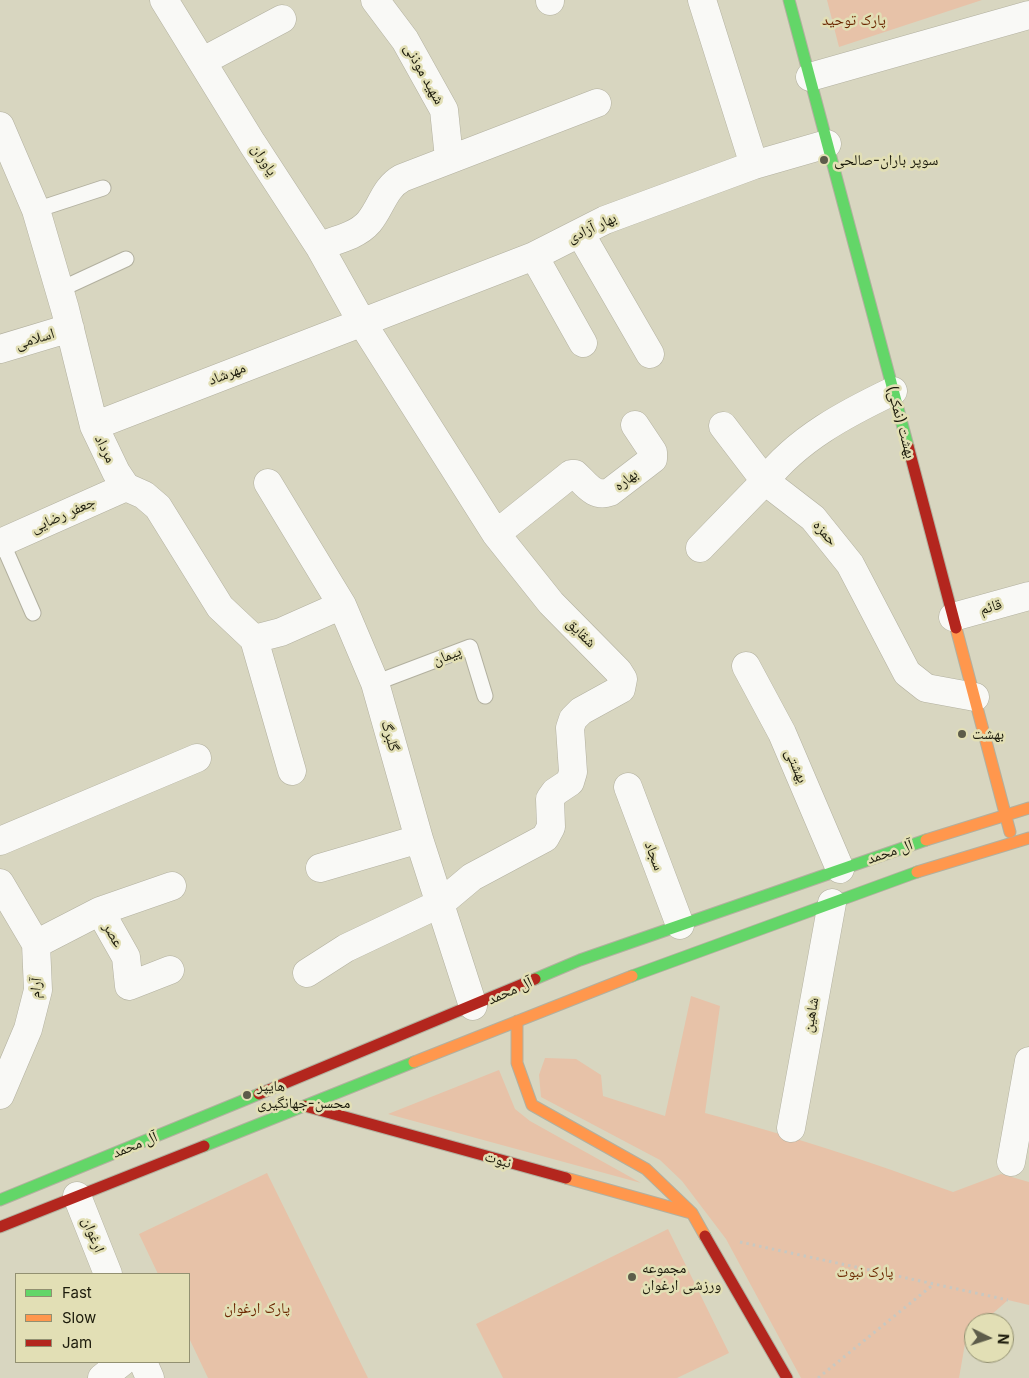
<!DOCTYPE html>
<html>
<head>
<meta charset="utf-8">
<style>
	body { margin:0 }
	#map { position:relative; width:1029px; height:1378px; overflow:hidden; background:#d8d6c0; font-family:Inter,sans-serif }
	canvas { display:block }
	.legend { position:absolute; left:15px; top:1273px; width:175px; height:90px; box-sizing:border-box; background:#e2dfb5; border:1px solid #929071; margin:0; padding:6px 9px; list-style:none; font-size:15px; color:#1b1a0b }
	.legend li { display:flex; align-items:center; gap:10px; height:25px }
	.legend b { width:25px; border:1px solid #929071 }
	.north { position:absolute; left:964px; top:1313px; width:50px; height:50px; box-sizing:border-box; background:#e2dfb5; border:1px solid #929071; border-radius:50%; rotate:94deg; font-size:14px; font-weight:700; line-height:20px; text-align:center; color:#1b1a0b }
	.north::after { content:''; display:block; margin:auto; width:18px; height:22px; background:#5d5c4a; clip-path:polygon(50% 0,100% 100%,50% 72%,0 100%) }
</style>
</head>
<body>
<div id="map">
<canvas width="1029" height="1378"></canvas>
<ul class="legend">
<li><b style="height:6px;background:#63d668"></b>Fast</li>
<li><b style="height:6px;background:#ff974d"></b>Slow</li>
<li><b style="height:6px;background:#b3261e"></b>Jam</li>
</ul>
<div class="north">N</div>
</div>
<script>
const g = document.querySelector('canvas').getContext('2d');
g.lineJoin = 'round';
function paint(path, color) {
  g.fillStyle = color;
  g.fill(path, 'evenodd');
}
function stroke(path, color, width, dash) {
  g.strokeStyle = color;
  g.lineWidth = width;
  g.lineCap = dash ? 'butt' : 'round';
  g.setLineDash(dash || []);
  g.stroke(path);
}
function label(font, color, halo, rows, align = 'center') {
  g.font = font + ' Inter,"Noto Naskh Arabic",sans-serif';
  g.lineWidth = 5;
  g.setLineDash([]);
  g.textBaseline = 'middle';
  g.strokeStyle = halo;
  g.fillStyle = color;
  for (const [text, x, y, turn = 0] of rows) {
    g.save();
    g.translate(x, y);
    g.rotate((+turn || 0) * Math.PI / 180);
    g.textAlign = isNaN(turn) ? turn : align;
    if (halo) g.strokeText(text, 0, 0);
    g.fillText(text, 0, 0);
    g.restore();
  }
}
paint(new Path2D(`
	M 827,0 L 982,0 L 839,47 Z
	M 691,996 L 720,1006 L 705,1113 C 789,1135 871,1162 953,1192 L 1001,1174 L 1029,1182 L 1029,1305 L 1008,1300 L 982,1323 L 974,1323 L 974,1331 L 966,1338 L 959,1378 L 801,1378 L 726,1239 L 682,1181 L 660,1160 L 541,1097 L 539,1075 L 545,1058 L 576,1059 L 601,1075 L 603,1096 L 665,1116 Z
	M 499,1070 L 515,1109 L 530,1121 L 641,1183 L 388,1114 Z
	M 267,1173 L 368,1378 L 208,1378 L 189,1338 L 189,1274 L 158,1274 L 139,1234 Z
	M 668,1229 L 729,1353 L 677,1378 L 503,1378 L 476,1324 Z`), '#e7c2a8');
const lane = new Path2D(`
	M 36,210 L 103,188
	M 59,290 L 126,259
	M 2,542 L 33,613
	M 375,683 L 470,647 L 485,696`);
const street = new Path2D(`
	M 164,0 L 252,143 L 319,246 L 361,321 L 496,534 L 551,603 L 618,671 L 623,679 L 621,689 L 581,711 L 573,719 L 570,728 L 573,772 L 570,782 L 555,792 L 550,799 L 551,827 L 545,838 L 472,877 L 441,903 L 346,948 L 307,973
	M 375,0 L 405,40 L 444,110 L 449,158
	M 550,0 L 550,1
	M 702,0 L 754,165
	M 203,61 L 282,19
	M 810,77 L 1029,15
	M 0,126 L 36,210 L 65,309 L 94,426 L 116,472 L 126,487 L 144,495 L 158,507 L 220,607 L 254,639 L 281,632 L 342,605
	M 580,233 L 650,354
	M 319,246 C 336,240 357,236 369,222 C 382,206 384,188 402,178 L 597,103
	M 534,256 L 583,343
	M 0,349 L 70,328
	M 893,391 C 847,413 797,439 765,481 L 813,518 L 850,564 L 907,673 L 926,688 L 975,697
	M 94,426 L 534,256 L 605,220 L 754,165 L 827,144
	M 268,483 L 342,605 L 375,683 L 419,839 L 473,1006
	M 496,534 L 571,474 L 575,474 C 586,484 594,498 610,492 L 653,459 L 653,452 L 635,425
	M 0,543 L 126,487
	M 700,548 L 765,481 L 723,426
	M 953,617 L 1029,596
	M 254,639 L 292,771
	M 746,666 L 782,733 L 840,869
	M 628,787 L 680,925
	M 0,841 L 197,758
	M 320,868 L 419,839
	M 0,883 L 36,944 L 38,990 L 28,1029 L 0,1095
	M 100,911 L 172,886
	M 36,944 L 100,911 L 126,957 L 129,986 L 170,970
	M 791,1128 L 832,903
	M 1011,1162 L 1029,1061
	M 77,1196 L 108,1274
	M 143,1362 L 150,1378
	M 102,1378 L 122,1362`);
const fast = new Path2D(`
	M 789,0 L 908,446
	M 632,976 L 917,872
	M 535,979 L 580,960 L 926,840
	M 204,1146 L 414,1062
	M 0,1200 L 259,1094`);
const slow = new Path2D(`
	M 956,628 L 1010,832
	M 926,840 L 1029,808
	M 917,872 L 1029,838
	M 517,1021 L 517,1063 L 532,1105 L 646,1169 L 692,1213 L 705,1236
	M 414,1062 L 632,976
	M 566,1178 L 691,1213`);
const jam = new Path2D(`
	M 908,446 L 956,628
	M 259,1094 L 535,979
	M 305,1106 L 566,1178
	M 0,1227 L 204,1146
	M 705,1236 L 787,1378`);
stroke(lane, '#b2b09f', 17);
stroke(street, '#b2b09f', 29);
stroke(fast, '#b2b09f', 13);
stroke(slow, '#b2b09f', 13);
stroke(jam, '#b2b09f', 13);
stroke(new Path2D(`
	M 740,1242 L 1008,1300
	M 818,1378 L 934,1284`), '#c8c8c1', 3, [2.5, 4]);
stroke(lane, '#f9f9f6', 15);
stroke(street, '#f9f9f6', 28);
stroke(fast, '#63d668', 11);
stroke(slow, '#ff974d', 11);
stroke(jam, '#b3261e', 11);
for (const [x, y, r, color] of [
	[824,160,5,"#5d5c4a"],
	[962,734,5,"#5d5c4a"],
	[247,1095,5,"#5d5c4a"],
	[632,1277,5,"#5d5c4a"]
]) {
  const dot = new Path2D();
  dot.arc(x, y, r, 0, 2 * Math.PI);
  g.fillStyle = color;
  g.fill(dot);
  stroke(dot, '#e2dfb5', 2);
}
label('15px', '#6b2700', '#e2dfb5', [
	["پارک توحید",854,20],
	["پارک نبوت",865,1272],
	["پارک ارغوان",257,1308]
]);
label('15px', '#1b1a0b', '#e2dfb5', [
	["شهید موذنی",424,74,61],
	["یاوران",264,160,57],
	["بهار آزادی",592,228,-25],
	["اسلامی",35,339,-17],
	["مهرشاد",227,374,-21],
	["بهشت (نمکی)",901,422,75],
	["مرداد",105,449,64],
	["بهاره",626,480,-37],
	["جعفر رضایی",63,515,-24],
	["حمزه",825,533,50],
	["قائم",991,607,-16],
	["شقایق",581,633,45],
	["پیمان",447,656,-21],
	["گلبرگ",390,736,74],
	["بهشتی",796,766,67],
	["آل محمد",890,852,-19],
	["سجاد",654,856,69],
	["عصر",113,935,60],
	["آرام",36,988,-85],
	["آل محمد",510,991,-24],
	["شاهین",811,1015,-80],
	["آل محمد",135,1145,-22],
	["نبوت",498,1160,16],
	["ارغوان",93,1235,68]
]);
label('15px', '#1b1a0b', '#e2dfb5', [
	["سوپر باران-صالحی",834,160],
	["بهشت",972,734],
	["هایپر",257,1086],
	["محسن-جهانگیری",257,1103],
	["مجموعه",642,1268],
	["ورزشی ارغوان",642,1285]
], 'left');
</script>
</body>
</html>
